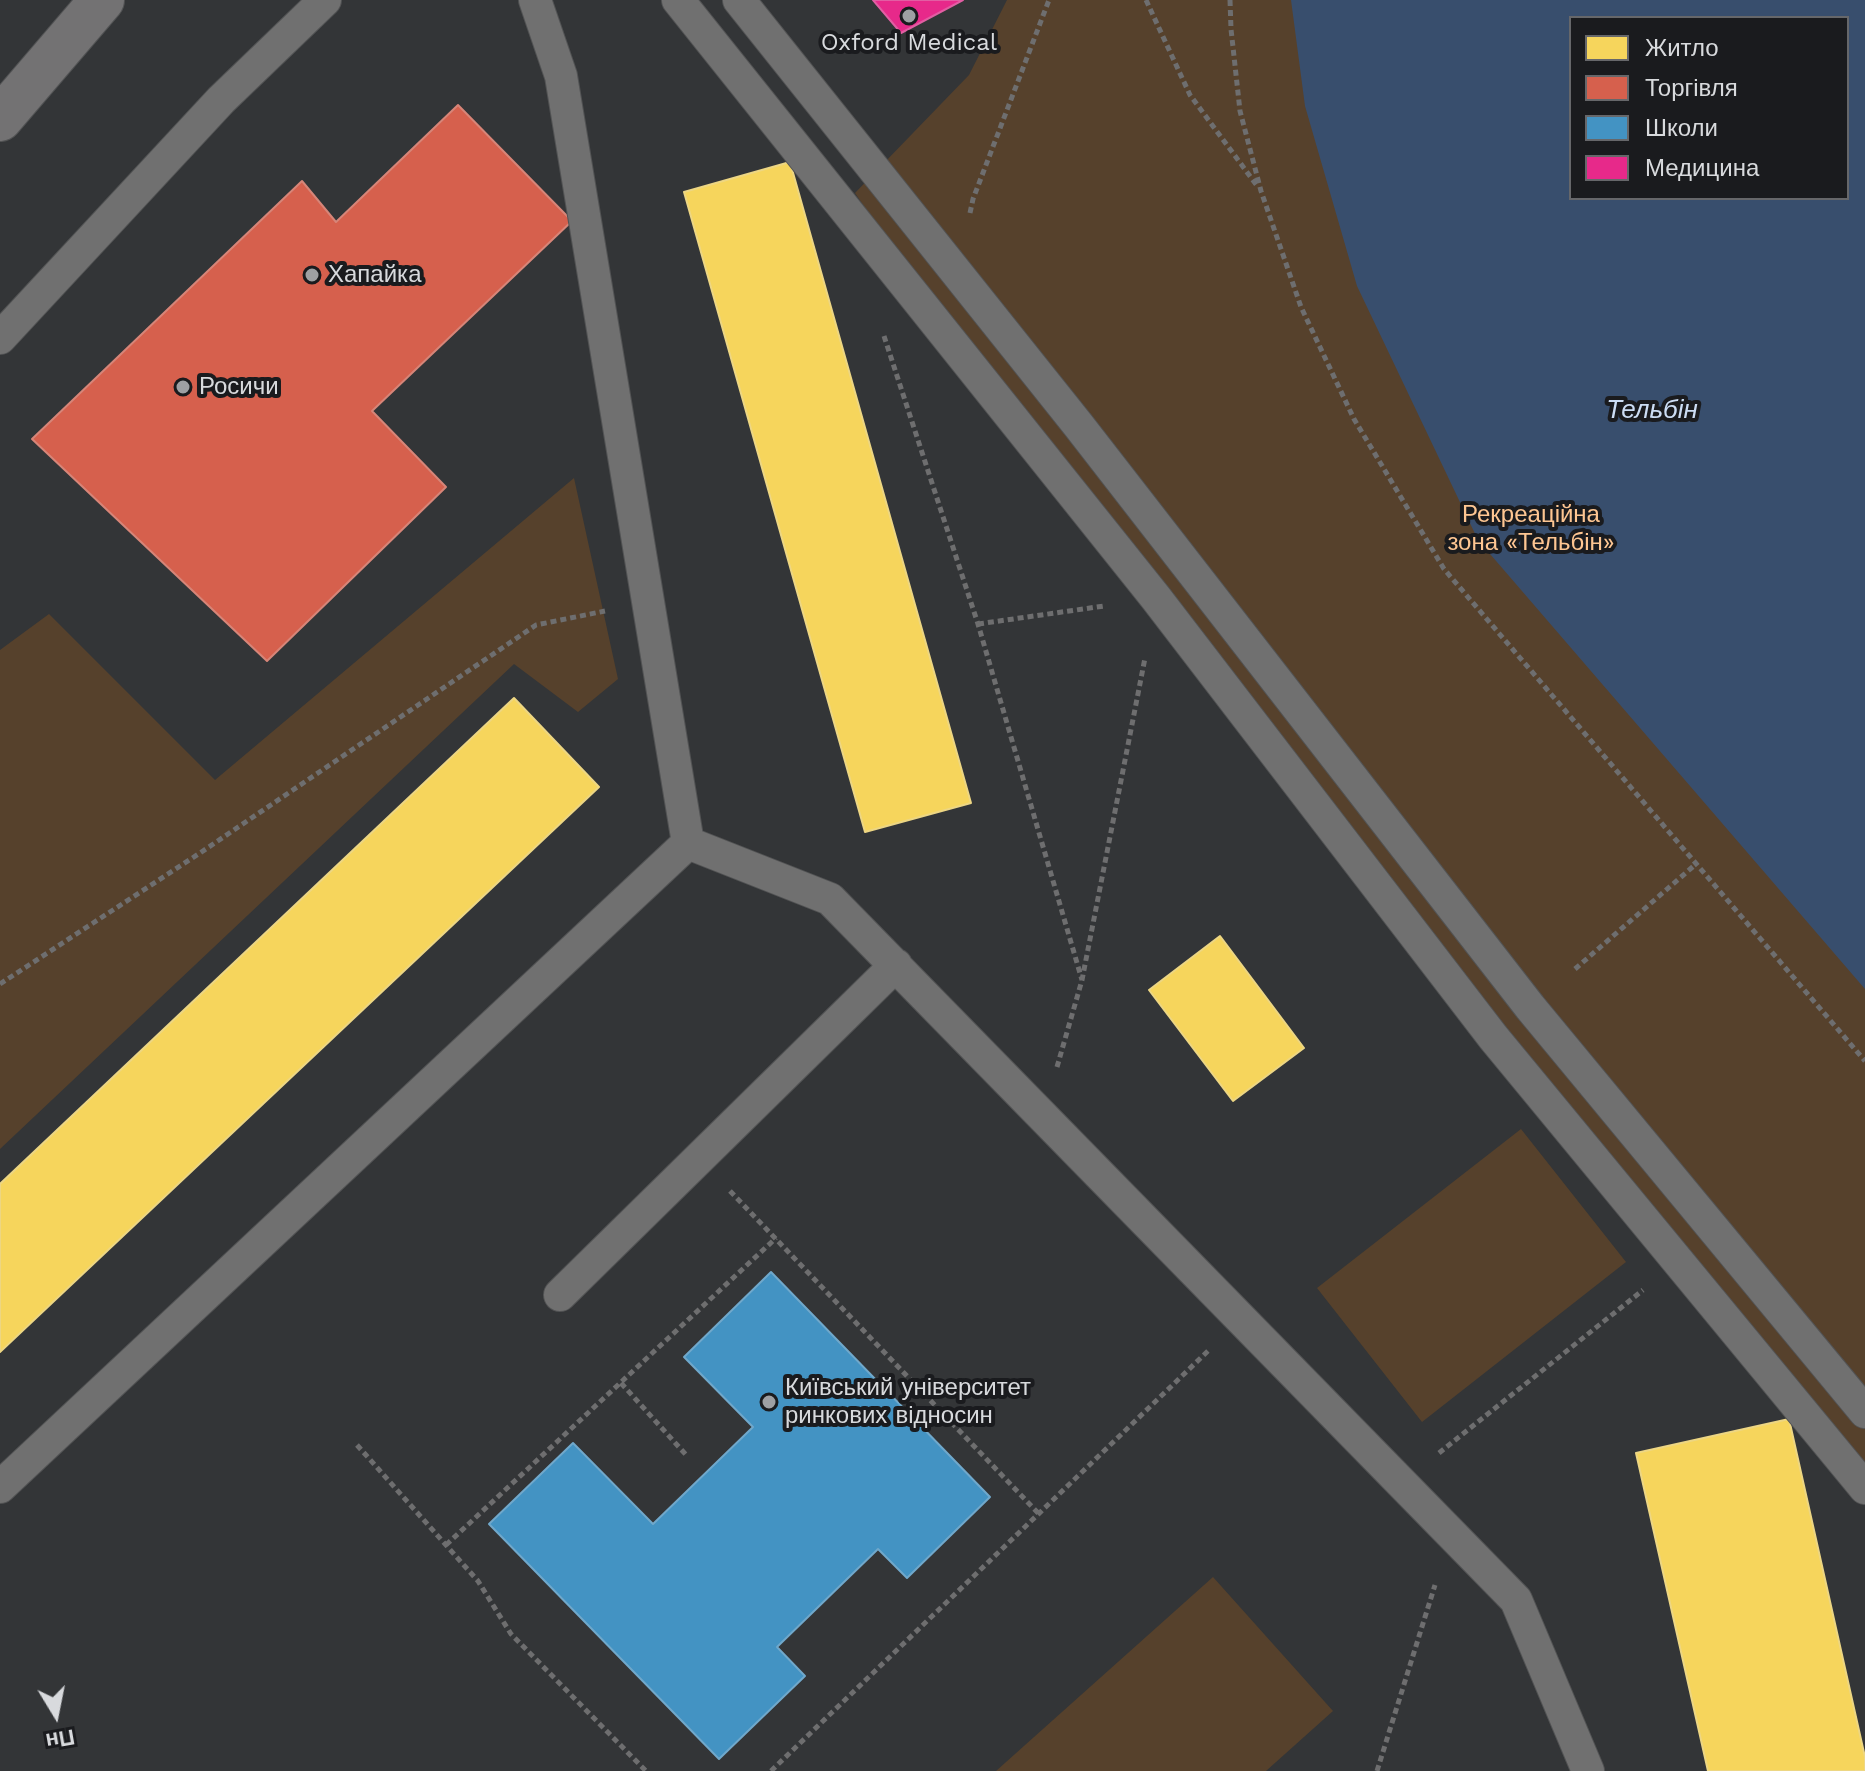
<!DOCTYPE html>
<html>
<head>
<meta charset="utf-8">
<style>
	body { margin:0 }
	#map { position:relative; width:1865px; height:1771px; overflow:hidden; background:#333537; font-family:"Work Sans",sans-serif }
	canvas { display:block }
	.legend { position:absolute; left:1569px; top:16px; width:280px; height:184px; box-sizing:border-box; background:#1a1b1e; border:2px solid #66676a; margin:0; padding:10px 14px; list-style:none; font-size:24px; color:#d8dadd }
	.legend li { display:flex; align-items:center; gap:16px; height:40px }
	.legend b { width:40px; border:2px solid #66676a }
	.north { position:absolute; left:16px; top:1675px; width:80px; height:80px; -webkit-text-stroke:6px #1a1b1e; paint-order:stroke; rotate:170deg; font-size:22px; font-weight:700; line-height:32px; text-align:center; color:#d8dadd }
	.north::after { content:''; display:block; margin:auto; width:28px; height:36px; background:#d8dadd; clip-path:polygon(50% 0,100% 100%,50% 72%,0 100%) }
</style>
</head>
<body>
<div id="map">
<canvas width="1865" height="1771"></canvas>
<ul class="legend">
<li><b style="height:22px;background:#f6d55c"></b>Житло</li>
<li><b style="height:22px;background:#d6604d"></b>Торгівля</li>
<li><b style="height:22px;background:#4393c3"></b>Школи</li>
<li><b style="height:22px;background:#e7298a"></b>Медицина</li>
</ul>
<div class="north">Пн</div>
</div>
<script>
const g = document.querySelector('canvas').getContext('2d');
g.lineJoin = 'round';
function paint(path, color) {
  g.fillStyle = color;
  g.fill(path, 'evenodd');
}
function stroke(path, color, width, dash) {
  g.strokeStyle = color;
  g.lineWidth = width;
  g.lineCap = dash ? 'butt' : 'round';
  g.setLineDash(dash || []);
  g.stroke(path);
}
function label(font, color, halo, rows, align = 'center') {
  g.font = font + ' "Work Sans",sans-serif';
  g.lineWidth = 8;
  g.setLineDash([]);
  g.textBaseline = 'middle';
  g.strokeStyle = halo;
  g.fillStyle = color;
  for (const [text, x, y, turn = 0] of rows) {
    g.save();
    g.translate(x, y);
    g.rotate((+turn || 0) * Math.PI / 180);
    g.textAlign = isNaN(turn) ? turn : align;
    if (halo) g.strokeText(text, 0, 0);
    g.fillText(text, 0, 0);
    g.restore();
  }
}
paint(new Path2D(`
	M 1007,0 L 1865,0 L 1865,1481 L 954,340 L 855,193 L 969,75 ZM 1571,18 L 1847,18 L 1847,198 L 1571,198 Z
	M 574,478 L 618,679 L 578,712 L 514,664 L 0,1149 L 0,650 L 49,614 L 215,780 Z
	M 1521,1129 L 1626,1262 L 1422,1422 L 1317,1288 Z
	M 1213,1577 L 1333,1711 L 1266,1771 L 996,1771 Z`), '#56412c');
paint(new Path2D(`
	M 1291,0 L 1865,0 L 1865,989 L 1478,540 L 1357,286 L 1305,106 ZM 1571,18 L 1847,18 L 1847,198 L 1571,198 Z`), '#384e6d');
const homes = new Path2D(`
	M 790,162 L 971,803 L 865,832 L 684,192 Z
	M 514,698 L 599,787 L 0,1352 L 0,1184 Z
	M 1220,936 L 1304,1048 L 1233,1101 L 1149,990 Z
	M 1789,1419 L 1865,1757 L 1865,1771 L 1708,1771 L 1636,1453 Z`);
paint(homes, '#f6d55c');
stroke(homes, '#edd683', 2);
const shops = new Path2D(`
	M 458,105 L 572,221 L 372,411 L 446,487 L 267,661 L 32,439 L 302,181 L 336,222 Z`);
paint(shops, '#d6604d');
stroke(shops, '#d78578', 2);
const schools = new Path2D(`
	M 771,1272 L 990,1497 L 907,1578 L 878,1549 L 777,1647 L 805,1676 L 719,1759 L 489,1524 L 573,1443 L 653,1524 L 753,1427 L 684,1357 Z`);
paint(schools, '#4393c3');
stroke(schools, '#70a8cb', 2);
const health = new Path2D(`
	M 873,0 L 963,0 L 901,33 Z`);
paint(health, '#e7298a');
stroke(health, '#e25ea3', 2);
const lane = new Path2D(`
	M 678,0 L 1156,598 L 1493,1037 L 1865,1488
	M 739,0 L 1079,426 L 1530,1007 L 1865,1412
	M 0,338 L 221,100 L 325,0
	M 688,843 L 830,899 L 1516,1600 L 1588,1771
	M 560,1295 L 896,965
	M 0,1487 L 688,843 L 561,76 L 535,0`);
const secondary = new Path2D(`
	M 0,119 L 102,0`);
stroke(lane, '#525354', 34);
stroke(secondary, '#525354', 46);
stroke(new Path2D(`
	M 1146,0 L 1190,95 L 1258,187
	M 1230,0 L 1231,29 L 1240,111 L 1261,191 L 1301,307 L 1354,419 L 1444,569 L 1865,1061
	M 970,213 L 973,199 L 1049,0
	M 884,336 L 978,624 L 1082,980
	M 978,624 L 1104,606
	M 1575,969 L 1696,864
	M 0,984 L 200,853 L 536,625 L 605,611
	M 1057,1067 L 1082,980 L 1145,658
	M 730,1191 L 1039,1514
	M 621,1383 L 688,1457
	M 357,1445 L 478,1581 L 511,1634 L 646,1771
	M 1439,1453 L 1643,1290
	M 446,1545 L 776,1238
	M 771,1771 L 1209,1350
	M 1377,1771 L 1435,1585`), '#6e6e6f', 5, [6, 4]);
stroke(lane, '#707070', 32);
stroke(secondary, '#737273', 44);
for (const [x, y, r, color] of [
	[909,16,8,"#9ea0a3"],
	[312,275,8,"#9ea0a3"],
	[183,387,8,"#9ea0a3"],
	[769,1402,8,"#9ea0a3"]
]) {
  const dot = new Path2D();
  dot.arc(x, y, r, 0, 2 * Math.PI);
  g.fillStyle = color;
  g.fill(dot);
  stroke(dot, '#1a1b1e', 3);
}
label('24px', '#d8dadd', '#1a1b1e', [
	["Oxford Medical",909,43,"center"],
	["Хапайка",328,275],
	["Росичи",199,387],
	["Київський університет",785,1388],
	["ринкових відносин",785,1416]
], 'left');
label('24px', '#fec692', '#1a1b1e', [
	["Рекреаційна",1531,515],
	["зона «Тельбін»",1531,543]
]);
label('italic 26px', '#ccddf4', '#1a1b1e', [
	["Тельбін",1652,410]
]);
</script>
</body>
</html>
